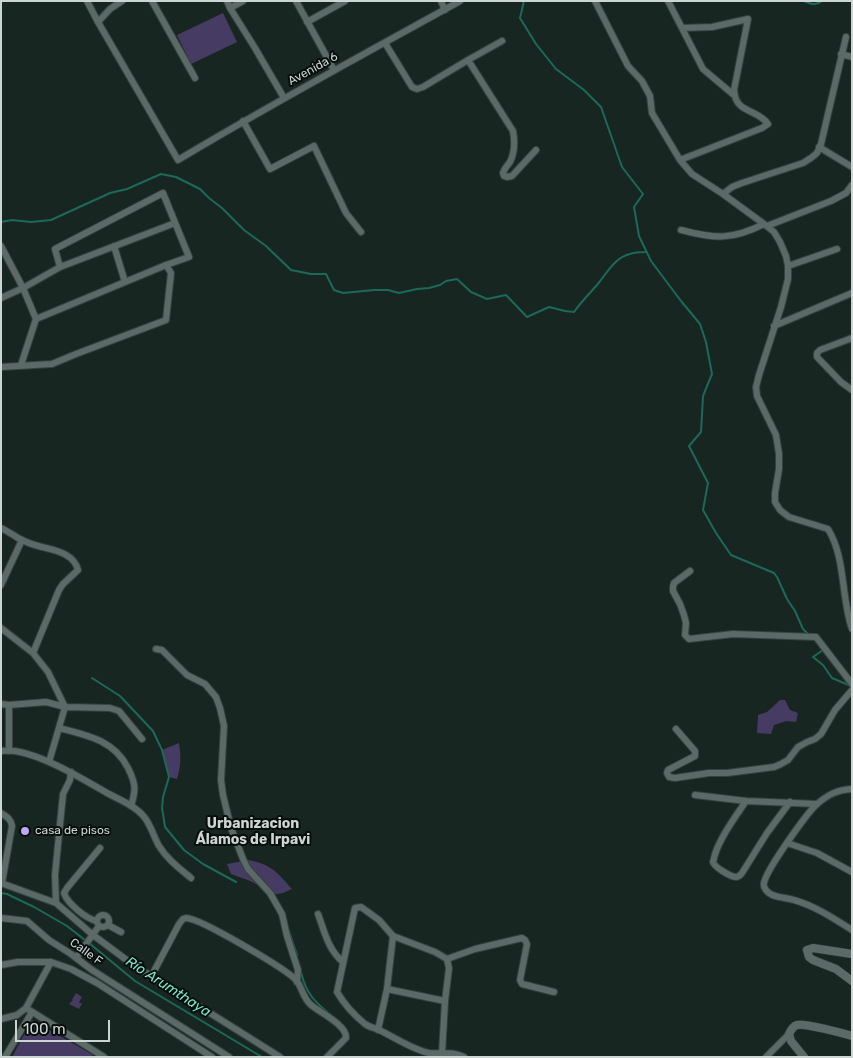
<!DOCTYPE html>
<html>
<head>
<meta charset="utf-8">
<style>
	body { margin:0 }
	#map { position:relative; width:853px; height:1058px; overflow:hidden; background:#182622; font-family:Rubik,sans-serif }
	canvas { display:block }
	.frame { position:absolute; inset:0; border:2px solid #ccd5d2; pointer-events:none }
	.scale { position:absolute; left:15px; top:1020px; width:95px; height:22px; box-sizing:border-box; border:2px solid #ccd5d2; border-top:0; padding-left:6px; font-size:15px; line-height:18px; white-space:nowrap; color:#ccd5d2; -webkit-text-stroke:4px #080e0c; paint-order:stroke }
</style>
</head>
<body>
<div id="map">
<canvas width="853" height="1058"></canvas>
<div class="frame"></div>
<div class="scale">100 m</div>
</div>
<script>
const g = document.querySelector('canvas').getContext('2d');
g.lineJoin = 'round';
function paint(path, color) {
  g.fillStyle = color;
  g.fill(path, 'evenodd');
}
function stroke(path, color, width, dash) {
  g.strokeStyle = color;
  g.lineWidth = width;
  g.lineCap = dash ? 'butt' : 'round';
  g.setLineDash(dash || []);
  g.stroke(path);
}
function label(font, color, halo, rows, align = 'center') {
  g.font = font + ' Rubik,sans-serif';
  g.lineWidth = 4;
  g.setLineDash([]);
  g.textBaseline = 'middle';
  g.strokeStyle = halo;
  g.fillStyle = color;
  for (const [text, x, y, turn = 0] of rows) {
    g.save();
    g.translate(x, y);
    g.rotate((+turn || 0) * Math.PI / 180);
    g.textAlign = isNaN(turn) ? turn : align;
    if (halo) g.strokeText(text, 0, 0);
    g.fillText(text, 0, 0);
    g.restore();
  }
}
paint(new Path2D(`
	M 223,13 L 237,42 L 191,64 L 177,35 Z
	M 780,700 L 785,700 L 790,710 L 798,713 L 796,722 L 786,721 L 774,725 L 771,734 L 757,733 L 758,715 L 767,712 Z
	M 179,743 C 181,757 181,766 177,779 L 169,777 L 162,750 Z
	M 249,860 C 272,865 277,872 292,889 L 283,893 L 272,895 C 258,883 248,880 231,874 L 227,864 Z
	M 76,993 L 82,997 L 79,1002 L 82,1004 L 79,1009 L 69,1004 L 73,1000 L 72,1000 Z
	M 32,1020 L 93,1055 L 91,1057 L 12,1057 Z`), '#463b62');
stroke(new Path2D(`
	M 524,1 L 520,18 L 536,44 L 556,69 L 584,90 L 601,107 L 622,167 L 643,194 L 634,207 L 639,236 L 651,261 L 681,301 L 700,324 L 706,342 L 712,374 L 703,396 L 701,432 L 689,446 L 708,483 L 703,510 L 716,533 L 731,555 L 774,573 L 777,577 L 787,599 L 795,611 L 803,629 L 808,634
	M 804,1 C 811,4 816,6 822,1
	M 1,222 L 12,220 L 31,222 L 51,220 L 110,193 L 127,189 L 161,174 L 176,177 L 200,189 L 209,198 L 222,208 L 244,230 L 266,246 L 291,270 L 311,274 L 326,274 L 334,290 L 343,293 L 374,290 L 388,290 L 399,293 L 417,289 L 429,288 L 440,285 L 446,281 L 457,279 L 471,292 L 487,299 L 506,295 L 527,317 L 549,307 L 565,311 L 574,312 C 581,302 589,294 597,285 C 607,273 614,258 630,254 C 635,252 641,252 646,252
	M 823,650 L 813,657 L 823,665 L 832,678 L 851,686
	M 92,678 L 120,696 L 153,731 L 162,750 L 169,777 L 163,797 L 162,808 L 165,827 L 184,850 L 203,864 L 236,882
	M 1,893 L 7,894 L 34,907 L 67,926 L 85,940
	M 289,931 L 297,955
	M 89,943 L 135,981 L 262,1057
	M 301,972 C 306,994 315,1002 332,1016`), '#1d6959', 2);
const minor = new Path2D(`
	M 87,1 L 98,22 L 178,160 C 271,104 366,53 460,1
	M 152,1 L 195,78
	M 227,1 L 230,8 L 255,48 L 284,98
	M 296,1 L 334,70
	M 441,1 L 445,10
	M 595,1 L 628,66 L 642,81 L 650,96 L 652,113 L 680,160 L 692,174 L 723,194 L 764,224 L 774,232 L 780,242 L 786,256 L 788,266 L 788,279 L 781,307 L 759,375 L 756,387 L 757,396 L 776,435 L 779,454 L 779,469 L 775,493 L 775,502 L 780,510 L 789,517 L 828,529 C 846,558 841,598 852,629
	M 668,1 L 703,69 L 735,96 C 738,112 760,111 768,124 L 762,128 L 680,160
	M 230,8 L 243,1
	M 98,22 L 110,9 L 122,1
	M 307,22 L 345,1
	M 682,28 L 712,27 L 748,19 L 734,90 L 735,96
	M 385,43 L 412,87 L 417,89 L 423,87 L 468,60 L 502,41
	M 841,54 L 852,57
	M 468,60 L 513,131 C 515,142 515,152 510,162 C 507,166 504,169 503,173 L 504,176 L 507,177 L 512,176 L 536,150
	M 243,121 L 270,169 L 314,146 L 346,213 L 361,232
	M 819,147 L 852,167
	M 723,194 L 732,187 L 742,183 L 803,163 L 811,158 L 817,153 L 821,144 L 846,37
	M 767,226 L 831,201 L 846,193 L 852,185
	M 681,230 C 715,239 732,240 764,224
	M 1,246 L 23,288 L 36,319 L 21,365
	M 114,246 L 125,282
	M 788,266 L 837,249
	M 1,298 L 23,288 L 60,267 L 175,223
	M 36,319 L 166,265 L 189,257 L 163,193 L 55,249 L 60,267
	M 774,326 L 852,293
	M 852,338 L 820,350 L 817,353 L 817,357 L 841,382 L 852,390
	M 1,367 L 52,364 L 76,354 L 166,320 L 171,273 L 166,265
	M 1,528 C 7,531 10,533 15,536 C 19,539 24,541 29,543 C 45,550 73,549 78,570 L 63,584 L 59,590 L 33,653
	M 690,571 L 674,583 L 673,587 L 673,591 L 680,604 L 684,615 L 686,623 L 685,635 L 689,639 L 733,634 L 816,637 L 852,684
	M 1,585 L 22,540
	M 1,628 L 33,653 L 48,672 L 65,707 L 49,762
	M 156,649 L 162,650 L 187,675 L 205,684 L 216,697 L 220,708 L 224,726 L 221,780 L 223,795 L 231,828 L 243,859 L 248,869 L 270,893 L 282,914 L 287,936 L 298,970 L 297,982
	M 1,704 L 9,705 L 46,702 L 65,707 L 110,708 L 119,711 L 142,739
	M 9,705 L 9,751
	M 59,728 C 87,735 114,740 128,768 C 136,784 136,790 131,806
	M 676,729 L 695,751 L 695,756 L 668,770 L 667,773 L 669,777 L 675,778 L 709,773 L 727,773 L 774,767 L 781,764 L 788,760 L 798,747 L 807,742 L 815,739 L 821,734 L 835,710 L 852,690
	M 1,751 C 29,746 83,779 107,793 C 120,800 136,806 145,818 C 151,826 154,837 159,846 C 167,859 179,868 191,878
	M 852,789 C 837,790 829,794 817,804 C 807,813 766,870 764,883 C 763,886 764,887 766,890 C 771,898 785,897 794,900 C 815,906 833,918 852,930
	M 695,795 L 746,801 L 817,804
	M 746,801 C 736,816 718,840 714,858 C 714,860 713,861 713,862 C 714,867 731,877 736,877 C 739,877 740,875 742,873 L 767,833 L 790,802
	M 1,813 C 7,817 11,819 12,826 L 2,883
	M 787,843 L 817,853 L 852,872
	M 1,883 L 56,903 L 93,935 L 132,964 L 280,1057
	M 56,903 L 55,875 L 63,794 L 70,780 L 71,772
	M 318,914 C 324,930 328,950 343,962
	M97 921a6 6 0 1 1 12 0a6 6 0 1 1-12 0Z
	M 1,918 L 27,921 L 49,940 L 71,954 L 92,970 L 229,1057
	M 97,921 C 86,919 67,903 64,893 L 67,888 L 100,848
	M 108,925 L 121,932
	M 76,958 L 99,926
	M 447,959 L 475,949 L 522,938 L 525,940 L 527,944 L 520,980 L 522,984 L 554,992
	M 1,965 L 18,962 L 51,962 L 71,969 L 97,983 L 212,1057
	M 152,975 L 179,924 L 183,919 L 186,918 C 200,918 288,970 297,981 C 302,988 303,998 311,1005 C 319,1012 347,1025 346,1038 L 327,1057
	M 387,989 L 445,1001
	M 26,1008 L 104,1057
	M 1,1019 L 17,1015 L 26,1008 L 51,962
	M 378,1030 L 387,989 L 393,936
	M 442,1053 L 445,1001 L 449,968 L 447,959 L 435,952 L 393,936 L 379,920 L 361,907 L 355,908 L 337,992 C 344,1004 354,1015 365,1024 C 369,1027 375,1028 379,1030 C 394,1037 413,1050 429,1053 C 441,1054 453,1051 464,1057
	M 5,1057 L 32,1012
	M 766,1057 L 789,1034`);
const tertiary = new Path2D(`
	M 852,954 L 813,948 L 807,950 L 809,957 L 813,960 L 836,969 L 852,981
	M 804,1057 L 791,1041 L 789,1034 C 791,1030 793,1026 797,1025 C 805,1023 842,1033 852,1036`);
stroke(minor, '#37423f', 8);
stroke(tertiary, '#37423f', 9);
stroke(minor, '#5b6a66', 6);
stroke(tertiary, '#5b6a66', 8);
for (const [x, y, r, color] of [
	[25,831,5,"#bea9f5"]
]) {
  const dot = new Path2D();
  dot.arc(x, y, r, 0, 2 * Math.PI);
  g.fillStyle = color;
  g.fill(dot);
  stroke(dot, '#080e0c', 2);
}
label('12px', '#ccd5d2', '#080e0c', [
	["Avenida 6",313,69,-29],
	["Calle F",86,952,36]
]);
label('12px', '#ccd5d2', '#080e0c', [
	["casa de pisos",35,831]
], 'left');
label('bold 14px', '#ccd5d2', '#080e0c', [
	["Urbanizacion",253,824],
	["Álamos de Irpavi",253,840]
]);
label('italic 14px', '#7be7cc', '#080e0c', [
	["Río Arumthaya",168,987,33]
]);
</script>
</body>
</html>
